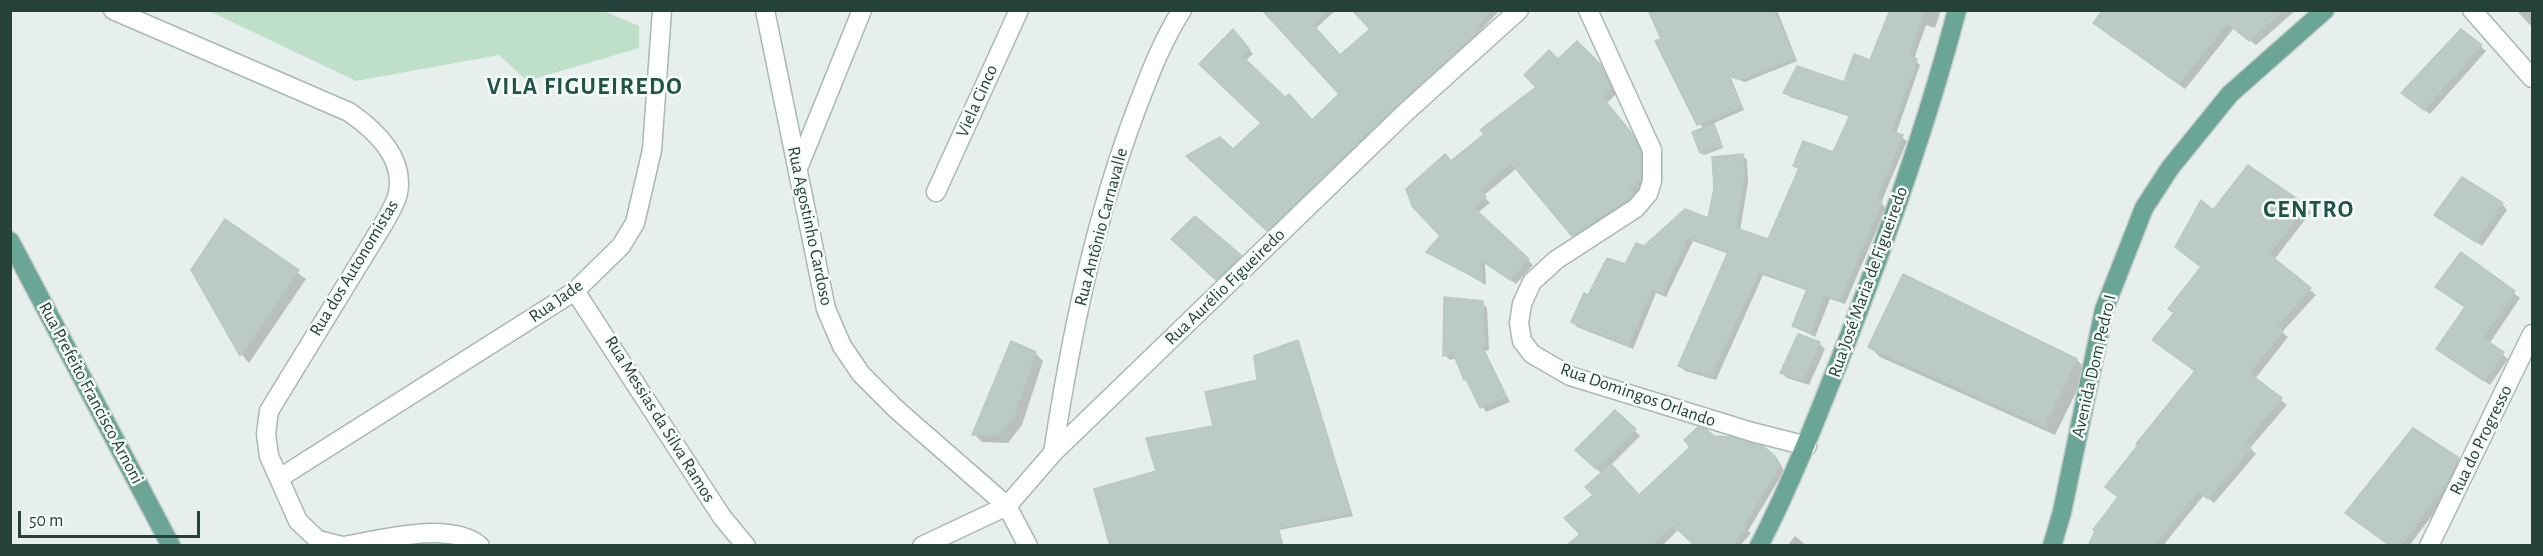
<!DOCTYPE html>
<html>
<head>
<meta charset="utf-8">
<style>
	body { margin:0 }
	#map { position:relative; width:2543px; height:556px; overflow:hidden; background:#e6efeb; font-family:"Alegreya Sans",sans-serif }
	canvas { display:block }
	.frame { position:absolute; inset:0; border:12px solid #24423a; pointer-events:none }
	.scale { position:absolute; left:18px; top:511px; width:182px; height:27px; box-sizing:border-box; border:3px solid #24423a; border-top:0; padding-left:8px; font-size:18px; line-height:21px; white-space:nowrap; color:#24423a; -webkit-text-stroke:4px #f7fbf9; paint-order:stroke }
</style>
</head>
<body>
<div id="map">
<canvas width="2543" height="556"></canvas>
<div class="frame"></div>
<div class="scale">50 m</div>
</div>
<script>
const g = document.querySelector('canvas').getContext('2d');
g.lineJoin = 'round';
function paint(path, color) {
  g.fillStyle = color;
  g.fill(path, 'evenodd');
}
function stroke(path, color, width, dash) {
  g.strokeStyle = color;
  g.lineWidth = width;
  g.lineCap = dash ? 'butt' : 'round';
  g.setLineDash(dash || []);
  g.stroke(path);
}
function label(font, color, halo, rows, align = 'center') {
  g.font = font + ' "Alegreya Sans",sans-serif';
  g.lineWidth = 5;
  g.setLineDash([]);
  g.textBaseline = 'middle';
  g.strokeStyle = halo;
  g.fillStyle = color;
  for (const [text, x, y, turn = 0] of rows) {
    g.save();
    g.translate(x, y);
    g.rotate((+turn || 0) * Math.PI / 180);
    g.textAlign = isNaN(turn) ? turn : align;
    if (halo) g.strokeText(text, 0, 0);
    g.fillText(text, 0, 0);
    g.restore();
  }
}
paint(new Path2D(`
	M 209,11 L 604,11 L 639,26 L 639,48 L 527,81 L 499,55 L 356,81 Z`), '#bfe0c8');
paint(new Path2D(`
	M 1278,10 L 1336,10 L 1315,29 L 1341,57 L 1370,30 L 1352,10 L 1500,10 L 1478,33 L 1481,36 L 1272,233 L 1189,156 L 1233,151 L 1263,123 L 1233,31 L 1253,54 L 1245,61 L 1312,121 L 1341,94 Z
	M 1739,10 L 1777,10 L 1797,61 L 1745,82 L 1730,77 L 1744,110 L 1712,124 L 1723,148 L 1704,155 L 1701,153 L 1703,129 L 1657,42 Z
	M 1882,10 L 1941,10 L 1935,28 L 1926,25 L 1914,59 L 1920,65 L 1896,134 L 1907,141 L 1881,203 L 1886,208 L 1845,304 L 1830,299 L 1815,337 L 1793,325 L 1808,291 L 1763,275 L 1716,380 L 1685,371 L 1680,366 L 1729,254 L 1693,241 L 1666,297 L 1656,293 L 1633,349 L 1577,327 L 1573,322 L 1589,297 L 1644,248 L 1709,220 L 1743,156 L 1747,160 L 1748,182 L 1740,231 L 1769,241 L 1800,170 L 1795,166 L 1834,153 L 1851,117 L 1790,97 L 1785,93 L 1845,84 L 1870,62 L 1891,13 Z
	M 2105,10 L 2296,10 L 2256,45 L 2234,28 L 2185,89 L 2101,28 Z
	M 2516,10 L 2532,10 L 2532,27 Z
	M 2461,31 L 2486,51 L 2430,114 L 2409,99 Z
	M 1577,43 L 1605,71 L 1616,94 L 1606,104 L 1638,142 L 1645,159 L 1645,185 L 1633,196 L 1636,200 L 1578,240 L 1517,168 L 1483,196 L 1490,203 L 1477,213 L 1533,265 L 1516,284 L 1485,263 L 1486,285 L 1428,252 L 1442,236 L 1451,163 L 1538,87 L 1558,62 Z
	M 2249,167 L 2311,212 L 2274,260 L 2316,295 L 2282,332 L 2288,337 L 2255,379 L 2287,405 L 2250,448 L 2256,454 L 2214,503 L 2204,495 L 2165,543 L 2167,546 L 2089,546 L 2196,372 L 2175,314 L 2203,268 L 2214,212 Z
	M 2502,204 L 2507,210 L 2482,246 L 2436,215 Z
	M 1195,218 L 1243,259 L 1219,282 L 1173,239 Z
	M 225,221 L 306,279 L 249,363 L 242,355 L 193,270 Z
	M 2461,254 L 2520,298 L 2489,344 L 2508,359 L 2490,385 L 2438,349 L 2466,308 L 2437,287 Z
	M 1904,276 L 2077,360 L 2087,370 L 2055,435 L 1880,357 L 1870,347 Z
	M 1482,303 L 1487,308 L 1489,350 L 1485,351 L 1510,402 L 1486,412 L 1465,379 L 1457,358 L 1450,360 L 1445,355 Z
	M 1799,336 L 1820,344 L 1825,349 L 1809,385 L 1787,378 L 1781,373 Z
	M 1297,342 L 1353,516 L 1279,530 L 1284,546 L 1112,546 L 1158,472 L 1215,427 Z
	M 1035,353 L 1043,361 L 1022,425 L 1008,443 L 982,442 L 974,434 Z
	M 1616,412 L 1640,436 L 1610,466 L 1640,497 L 1713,437 L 1774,458 L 1780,463 L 1784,471 L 1748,531 L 1751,533 L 1740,546 L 1697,546 L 1679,529 L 1662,546 L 1569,546 L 1583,534 L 1602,474 L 1577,450 Z
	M 2458,459 L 2464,464 L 2446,497 L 2409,546 L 2390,546 Z
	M 1795,536 L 1807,546 L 1787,546 Z`), '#0003');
const building = new Path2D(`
	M 1262,10 L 1328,10 L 1313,25 L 1340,55 L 1370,29 L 1352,10 L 1491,10 L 1475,28 L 1478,31 L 1472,38 L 1398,104 L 1267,231 L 1186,156 L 1220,137 L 1233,149 L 1261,123 L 1199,64 L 1233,29 L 1250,50 L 1242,56 L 1285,97 L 1289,94 L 1312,120 L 1339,94 Z
	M 1648,10 L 1773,10 L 1795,58 L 1741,79 L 1729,75 L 1742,107 L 1697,125 L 1655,41 L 1661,39 Z
	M 1890,10 L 1925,10 L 1909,56 L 1917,59 L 1912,75 L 1891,131 L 1903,135 L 1876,200 L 1882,202 L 1840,300 L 1825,295 L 1810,333 L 1792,326 L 1807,289 L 1759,271 L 1711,376 L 1678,366 L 1728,252 L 1688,237 L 1662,293 L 1652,290 L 1628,345 L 1571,322 L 1584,293 L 1588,295 L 1607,258 L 1625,264 L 1636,243 L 1644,246 L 1685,209 L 1708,218 L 1714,189 L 1712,157 L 1743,154 L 1744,177 L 1736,228 L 1768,239 L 1799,168 L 1793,166 L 1803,141 L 1833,152 L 1850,115 L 1783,93 L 1797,66 L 1844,82 L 1854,54 L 1870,60 Z
	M 2103,10 L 2284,10 L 2249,41 L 2227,23 L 2179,84 L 2093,23 Z
	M 2461,29 L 2482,45 L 2424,110 L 2401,93 Z
	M 1577,41 L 1601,65 L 1611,88 L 1603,98 L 1633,135 L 1641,152 L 1641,179 L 1629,190 L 1633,195 L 1572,236 L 1511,163 L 1479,190 L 1486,197 L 1473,207 L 1529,259 L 1510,280 L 1481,260 L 1482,281 L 1426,252 L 1440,236 L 1412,206 L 1406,189 L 1445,154 L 1451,161 L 1484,134 L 1480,130 L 1536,87 L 1524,75 L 1549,50 L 1558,59 Z
	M 1714,124 L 1722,146 L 1700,153 L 1692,132 Z
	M 2248,165 L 2306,205 L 2269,254 L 2311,288 L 2277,326 L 2283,331 L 2249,373 L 2282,398 L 2245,442 L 2251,448 L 2208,499 L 2198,491 L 2154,546 L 2088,546 L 2095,531 L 2093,530 L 2118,497 L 2105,487 L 2138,445 L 2136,444 L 2195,371 L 2152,340 L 2174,313 L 2168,309 L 2201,267 L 2175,247 L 2201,200 L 2213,210 Z
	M 2462,177 L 2503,203 L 2476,242 L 2434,215 Z
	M 1195,216 L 1241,255 L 1216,280 L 1171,239 Z
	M 225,219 L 299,270 L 240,356 L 191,270 Z
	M 2461,252 L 2515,291 L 2483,338 L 2504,352 L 2484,381 L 2436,349 L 2465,307 L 2435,287 Z
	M 1903,274 L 2077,359 L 2044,426 L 1868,347 Z
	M 1444,297 L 1483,301 L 1485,345 L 1482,346 L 1506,397 L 1480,408 L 1466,379 L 1464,380 L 1453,353 L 1443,356 Z
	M 1798,334 L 1820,342 L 1803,380 L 1780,373 Z
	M 1298,340 L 1351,513 L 1278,528 L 1283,546 L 1110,546 L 1094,489 L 1156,471 L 1146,438 L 1213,426 L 1205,392 L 1257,380 L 1254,356 Z
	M 1011,341 L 1036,352 L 1014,416 L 999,435 L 972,435 Z
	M 1615,410 L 1636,429 L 1596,469 L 1575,450 Z
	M 1698,427 L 1707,430 L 1714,436 L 1731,437 L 1764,447 L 1775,456 L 1780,465 L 1744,525 L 1746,527 L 1733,546 L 1695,546 L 1673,525 L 1651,546 L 1566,546 L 1580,534 L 1564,518 L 1593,495 L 1585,487 L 1611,464 L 1639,495 L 1690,447 L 1684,440 Z
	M 2413,428 L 2459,458 L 2441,491 L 2400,546 L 2390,546 L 2345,513 Z`);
paint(building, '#bbcac4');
stroke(building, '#b8c9c2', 1.5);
const minor = new Path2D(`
	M 113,10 L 349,112 C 375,130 405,157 398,193 C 396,203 389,214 384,223 L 269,411 L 266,434 L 269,456 L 298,521 L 318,540 L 342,546
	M 765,10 L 826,309 L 842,346 L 861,374 L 896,409 L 1007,506 L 1028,546
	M 1588,10 L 1652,150 L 1652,181 L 1648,194 L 1636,208 L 1556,260 L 1532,282 L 1522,304 L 1519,323 L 1522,341 L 1532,354 L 1570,376 L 1752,432 L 1807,446
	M 2472,10 L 2532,78
	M 798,168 L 862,10
	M 936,192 L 1019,10
	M 575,291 L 722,517 L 746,546
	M 1053,453 C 1071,336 1094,221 1136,110 C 1149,76 1162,41 1182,10
	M 281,477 L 575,291 L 621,246 L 635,223 L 652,150 L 662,10
	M 344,546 C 380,540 450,520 480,546
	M 922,546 L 1007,506 L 1053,453 L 1406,112 L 1519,10
	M 2429,546 L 2532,334`);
const major = new Path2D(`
	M 10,241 L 171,546
	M 1759,546 C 1794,478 1821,407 1849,336 C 1890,229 1928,121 1957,10
	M 2052,546 L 2062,512 L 2104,310 L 2144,208 L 2170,168 L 2230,94 L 2325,10`);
stroke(minor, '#a8b8b2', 21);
stroke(major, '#c2cac8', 21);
stroke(minor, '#fff', 18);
stroke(major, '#6aa596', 18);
label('18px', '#24423a', '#f7fbf9', [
	["Viela Cinco",977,101,-66],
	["Rua Agostinho Cardoso",810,226,78],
	["Rua Antônio Carnavalle",1101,227,-75],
	["Rua dos Autonomistas",354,268,-59],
	["Rua José Maria de Figueiredo",1868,282,-70],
	["Rua Aurélio Figueiredo",1225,287,-44],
	["Rua Jade",556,301,-35],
	["Avenida Dom Pedro I",2094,366,-77],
	["Rua Prefeito Francisco Arnoni",91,393,62],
	["Rua Domingos Orlando",1638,395,19],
	["Rua Messias da Silva Ramos",660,419,58],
	["Rua do Progresso",2481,440,-64]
]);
g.letterSpacing = '1.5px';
label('bold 24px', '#1f5548', '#f7fbf9', [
	["VILA FIGUEIREDO",585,87],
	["CENTRO",2309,210]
]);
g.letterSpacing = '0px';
</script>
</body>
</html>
